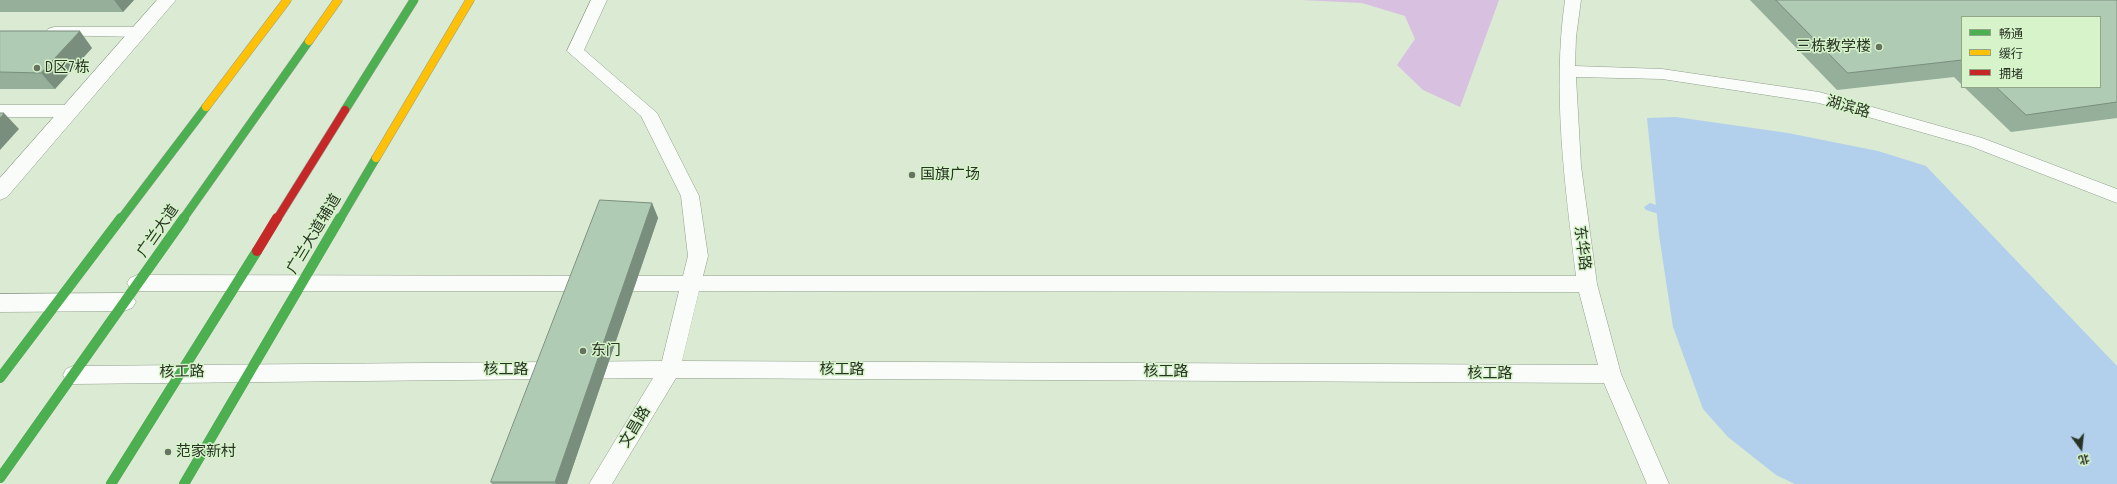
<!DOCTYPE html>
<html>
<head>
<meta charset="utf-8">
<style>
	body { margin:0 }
	#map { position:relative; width:2117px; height:484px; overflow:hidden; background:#daead3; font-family:"PT Sans Narrow","Noto Sans SC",sans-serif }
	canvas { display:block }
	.legend { position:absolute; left:1961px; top:16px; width:140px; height:72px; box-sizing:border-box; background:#d6f3ca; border:1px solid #90a687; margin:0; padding:5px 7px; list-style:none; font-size:12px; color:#283323 }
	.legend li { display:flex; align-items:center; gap:8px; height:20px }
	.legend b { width:20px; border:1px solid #90a687 }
	.north { position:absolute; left:2061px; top:428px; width:40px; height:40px; -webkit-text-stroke:3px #d6f3ca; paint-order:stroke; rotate:165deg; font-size:11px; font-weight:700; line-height:16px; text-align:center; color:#283323 }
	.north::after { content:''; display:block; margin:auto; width:14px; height:18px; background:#283323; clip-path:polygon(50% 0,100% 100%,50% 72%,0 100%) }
</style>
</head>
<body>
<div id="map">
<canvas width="2117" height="484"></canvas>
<ul class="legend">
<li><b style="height:5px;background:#4caf50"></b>畅通</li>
<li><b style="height:5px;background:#ffc107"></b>缓行</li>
<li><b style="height:5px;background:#c62828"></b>拥堵</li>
</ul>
<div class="north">北</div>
</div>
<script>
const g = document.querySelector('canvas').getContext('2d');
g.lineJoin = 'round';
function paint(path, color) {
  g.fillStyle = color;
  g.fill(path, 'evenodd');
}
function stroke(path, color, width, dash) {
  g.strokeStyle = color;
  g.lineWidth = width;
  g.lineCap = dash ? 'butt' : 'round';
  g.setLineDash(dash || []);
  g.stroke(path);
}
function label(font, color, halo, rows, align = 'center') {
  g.font = font + ' "PT Sans Narrow","Noto Sans SC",sans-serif';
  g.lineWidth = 3;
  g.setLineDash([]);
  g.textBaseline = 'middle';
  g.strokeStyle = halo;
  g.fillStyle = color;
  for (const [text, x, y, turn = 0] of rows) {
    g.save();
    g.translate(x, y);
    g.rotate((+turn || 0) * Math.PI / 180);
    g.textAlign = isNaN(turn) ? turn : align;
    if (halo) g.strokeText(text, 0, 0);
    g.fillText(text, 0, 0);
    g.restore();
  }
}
paint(new Path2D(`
	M 1302,0 L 1499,0 L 1460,107 L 1423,90 L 1397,65 L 1415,39 L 1405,16 L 1362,3 Z`), '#d8c0e1');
paint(new Path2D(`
	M 1676,117 L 1788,133 L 1878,151 L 1926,166 L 2117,366 L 2117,484 L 1795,484 L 1776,475 L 1728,437 L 1703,409 L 1673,327 L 1659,235 L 1647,118 Z`), '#b2d0ec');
paint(new Path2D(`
	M 1650,203 L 1676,211 L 1678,214 L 1672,218 L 1646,210 L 1644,207 Z`), '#b2d0ec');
const lane = new Path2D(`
	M 591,0 L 607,0 L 584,50 L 657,113 L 699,196 L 708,256 L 703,276 L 1576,276 C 1565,185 1552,92 1565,0 L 1581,0 L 1576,37 L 1575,66 L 1662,69 L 1819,92 L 1982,138 L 2117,189 L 2117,203 L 1970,146 L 1819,103 L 1662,79 L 1576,77 L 1581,166 L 1597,284 L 1621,374 L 1669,484 L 1647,484 L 1604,383 L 676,378 L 612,484 L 589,484 L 653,378 L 73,384 L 66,381 L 63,375 L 66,369 L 73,366 L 662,361 L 679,291 L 137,291 L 130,288 L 127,283 L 130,278 L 137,275 L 683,276 L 688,256 L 681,196 L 641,116 L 567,51 ZM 699,291 L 1579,292 L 1598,365 L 682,361 Z
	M 54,27 L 139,27 L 145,29 L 147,32 L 145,35 L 139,37 L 48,35 L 46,32 L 48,29 Z
	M 0,105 L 70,105 L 76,107 L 79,111 L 76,115 L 70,117 L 0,117 Z`);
const street = new Path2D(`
	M 157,0 L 176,0 L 7,197 L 0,200 L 0,178 Z
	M 124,293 L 132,296 L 136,302 L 132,308 L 124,311 L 0,312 L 0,294 Z`);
const fastFar1 = new Path2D(`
	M 345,110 L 414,0
	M 121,219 L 206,107
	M 183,219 L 309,41
	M 340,219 L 376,158`);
const fast = new Path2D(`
	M 0,378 L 121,218
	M 0,478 L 184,218
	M 111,484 L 257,251
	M 184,484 L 340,218`);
const slow = new Path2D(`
	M 309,41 L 338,0
	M 206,107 L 287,0
	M 376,158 L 470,0`);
const jamFar1 = new Path2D(`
	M 277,219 L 345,110`);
const jam = new Path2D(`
	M 257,251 L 277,218`);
stroke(lane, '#929e8d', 1);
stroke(street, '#929e8d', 1);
stroke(fastFar1, '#929e8d', 9);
stroke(fast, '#929e8d', 10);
stroke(slow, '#929e8d', 9);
stroke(jamFar1, '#929e8d', 9);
stroke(jam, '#929e8d', 10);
paint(lane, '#f9fcf8');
paint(street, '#f9fcf8');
stroke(fastFar1, '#4caf50', 8);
stroke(fast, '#4caf50', 10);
stroke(slow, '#ffc107', 8);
stroke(jamFar1, '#c62828', 8);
stroke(jam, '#c62828', 10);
paint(new Path2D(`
	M 0,0 L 134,0 L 123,12 L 0,12 Z
	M 1750,0 L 2117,0 L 2117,118 L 2011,132 L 1964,87 L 2100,87 L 1962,17 L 1962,85 L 1954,77 L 1837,90 Z
	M 0,31 L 92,48 L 55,89 L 0,89 Z
	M 652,203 L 658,218 L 567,484 L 492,484 L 491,482 Z`), '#96af9b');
paint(new Path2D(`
	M 114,0 L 134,0 L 123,12 Z
	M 80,31 L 92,48 L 55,89 L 41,73 Z
	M 4,113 L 19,129 L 0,150 L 0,118 Z
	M 652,203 L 658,218 L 567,484 L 556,484 L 555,482 Z`), '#7a8e7e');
const building = new Path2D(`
	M 1776,0 L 2117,0 L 2117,102 L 2026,115 L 1996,87 L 2100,87 L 2100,17 L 1962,17 L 1962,60 L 1848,73 Z
	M 0,31 L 80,31 L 41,73 L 0,72 Z
	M 0,113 L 4,113 L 0,118 Z
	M 600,200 L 652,203 L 555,482 L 491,482 Z`);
paint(building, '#afcbb4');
stroke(building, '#7a8e7e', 1);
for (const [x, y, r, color] of [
	[1879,47,4,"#667361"],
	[37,68,4,"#667361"],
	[912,175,4,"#667361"],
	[583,351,4,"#667361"],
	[168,452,4,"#667361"]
]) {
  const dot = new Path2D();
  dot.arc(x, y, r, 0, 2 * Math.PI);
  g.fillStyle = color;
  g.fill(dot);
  stroke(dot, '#d6f3ca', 1.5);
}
label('15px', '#283323', '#d6f3ca', [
	["三栋教学楼",1871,47,"right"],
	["D区7栋",45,68],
	["国旗广场",920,175],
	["东门",591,351],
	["范家新村",176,452]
], 'left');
label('15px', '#283323', '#d6f3ca', [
	["湖滨路",1848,107,16],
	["广兰大道",158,231,-55],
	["广兰大道辅道",314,234,-59],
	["东华路",1582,248,83],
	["核工路",506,370],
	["核工路",842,370],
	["核工路",182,372,-1],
	["核工路",1166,372],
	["核工路",1490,374],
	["文昌路",635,427,-59]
]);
</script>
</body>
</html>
